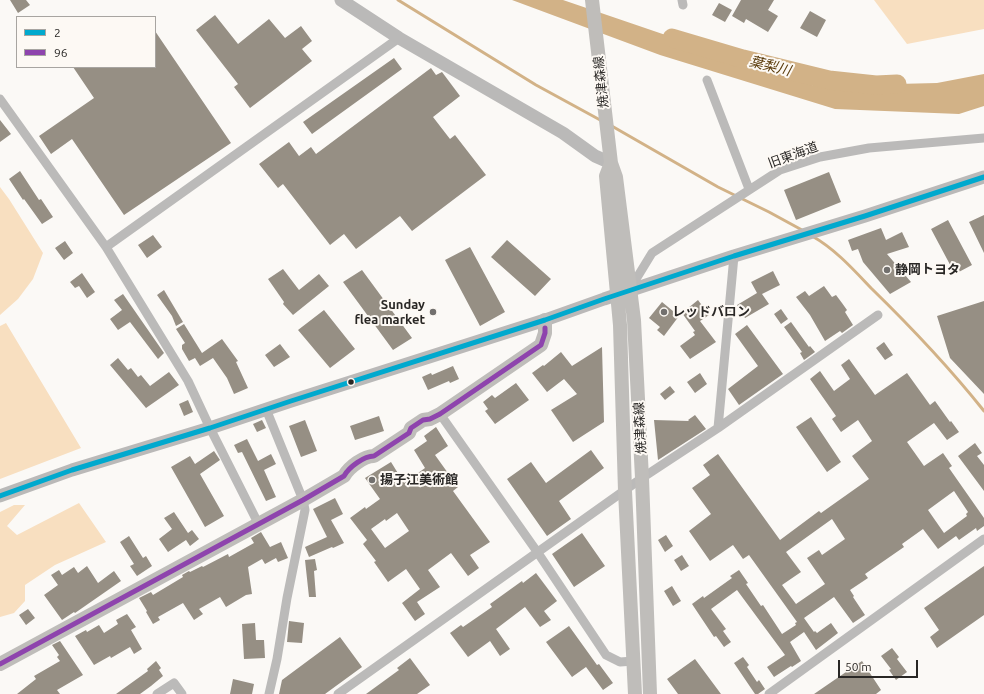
<!DOCTYPE html>
<html>
<head>
<meta charset="utf-8">
<style>
	body { margin:0 }
	#map { position:relative; width:984px; height:694px; overflow:hidden; background:#fbf9f6; font-family:Ubuntu,sans-serif }
	canvas { display:block }
	.legend { position:absolute; left:16px; top:16px; width:140px; height:52px; box-sizing:border-box; background:#fdf9f4; border:1px solid #a8a5a1; margin:0; padding:5px 7px; list-style:none; font-size:12px; color:#292725 }
	.legend li { display:flex; align-items:center; gap:8px; height:20px }
	.legend b { width:20px; border:1px solid #a8a5a1 }
	.scale { position:absolute; left:838px; top:660px; width:80px; height:18px; box-sizing:border-box; border:2px solid #292725; border-top:0; padding-left:5px; font-size:12px; line-height:14px; white-space:nowrap; color:#292725; -webkit-text-stroke:3px #fdf9f4; paint-order:stroke }
</style>
</head>
<body>
<div id="map">
<canvas width="984" height="694"></canvas>
<ul class="legend">
<li><b style="height:5px;background:#00a9ce"></b>2</li>
<li><b style="height:5px;background:#8e44ad"></b>96</li>
</ul>
<div class="scale">50 m</div>
</div>
<script>
const g = document.querySelector('canvas').getContext('2d');
g.lineJoin = 'round';
function paint(path, color) {
  g.fillStyle = color;
  g.fill(path, 'evenodd');
}
function stroke(path, color, width, dash) {
  g.strokeStyle = color;
  g.lineWidth = width;
  g.lineCap = dash ? 'butt' : 'round';
  g.setLineDash(dash || []);
  g.stroke(path);
}
function label(font, color, halo, rows, align = 'center') {
  g.font = font + ' Ubuntu,"Noto Sans JP",sans-serif';
  g.lineWidth = 4;
  g.setLineDash([]);
  g.textBaseline = 'middle';
  g.strokeStyle = halo;
  g.fillStyle = color;
  for (const [text, x, y, turn = 0] of rows) {
    g.save();
    g.translate(x, y);
    g.rotate((+turn || 0) * Math.PI / 180);
    g.textAlign = isNaN(turn) ? turn : align;
    if (halo) g.strokeText(text, 0, 0);
    g.fillText(text, 0, 0);
    g.restore();
  }
}
paint(new Path2D(`
	M 874,0 L 984,0 L 984,29 L 907,44 Z
	M 0,187 L 9,199 L 43,253 L 33,279 L 18,299 L 0,315 Z
	M 6,323 L 81,448 L 0,479 L 0,326 Z
	M 79,503 L 106,542 L 55,565 L 25,585 L 25,601 L 14,613 L 0,617 L 0,512 L 14,505 L 25,505 L 7,526 L 17,535 Z`), '#f8dfc0');
paint(new Path2D(`
	M 512,0 L 563,0 L 815,86 L 937,83 L 984,74 L 984,106 L 959,114 L 835,109 L 660,55 Z`), '#d2b287');
stroke(new Path2D(`
	M 398,0 L 536,85 L 602,121
	M 610,125 L 718,187 L 769,212 L 802,230
	M 812,236 C 835,249 853,269 871,288 C 911,327 949,367 984,411`), '#d2b287', 3);
stroke(new Path2D(`
	M 672,38 L 743,59 L 829,80 L 876,85 L 897,84`), '#d2b287', 19);
paint(new Path2D(`
	M 10,0 L 26,0 L 30,5 L 18,13 Z
	M 741,0 L 774,0 L 768,10 L 778,16 L 768,32 L 746,19 L 744,23 L 732,16 Z
	M 719,3 L 732,10 L 725,22 L 712,15 Z
	M 810,11 L 826,20 L 817,37 L 800,28 Z
	M 215,15 L 238,44 L 269,19 L 285,38 L 301,26 L 312,41 L 302,49 L 312,61 L 250,108 L 234,87 L 238,84 L 196,30 Z
	M 155,31 L 231,143 L 124,215 L 72,139 L 51,154 L 39,136 L 94,98 L 73,67 L 155,67 Z
	M 394,58 L 402,69 L 312,134 L 303,122 Z
	M 431,68 L 436,75 L 442,72 L 460,96 L 433,117 L 450,139 L 455,135 L 486,175 L 412,231 L 400,216 L 356,249 L 344,234 L 330,245 L 283,184 L 278,188 L 259,164 L 289,142 L 299,156 L 311,147 L 316,154 Z
	M 0,120 L 11,134 L 0,142 Z
	M 20,171 L 39,200 L 41,199 L 53,217 L 42,224 L 24,199 L 23,200 L 9,179 Z
	M 829,172 L 841,202 L 796,220 L 784,190 Z
	M 984,215 L 984,253 L 969,222 Z
	M 948,220 L 972,265 L 955,274 L 931,229 Z
	M 881,228 L 886,240 L 902,232 L 909,247 L 887,254 L 911,282 L 890,294 L 863,262 L 858,249 L 852,251 L 848,240 Z
	M 153,235 L 162,247 L 147,258 L 138,245 Z
	M 507,240 L 551,279 L 535,296 L 491,257 Z
	M 65,241 L 73,253 L 64,260 L 55,248 Z
	M 470,247 L 505,312 L 480,326 L 445,260 Z
	M 283,269 L 299,290 L 319,274 L 329,286 L 293,315 L 283,304 L 284,302 L 268,279 Z
	M 362,270 L 412,338 L 393,350 L 343,282 Z
	M 773,271 L 780,285 L 762,294 L 769,304 L 745,318 L 737,305 L 757,293 L 751,282 Z
	M 82,273 L 95,292 L 87,298 L 79,286 L 75,288 L 70,282 Z
	M 824,286 L 832,297 L 836,295 L 842,303 L 847,310 L 845,312 L 853,325 L 842,333 L 840,331 L 825,341 L 810,315 L 796,297 L 805,291 L 809,296 Z
	M 164,290 L 183,322 L 176,326 L 172,316 L 157,295 Z
	M 123,294 L 164,353 L 158,359 L 130,322 L 118,330 L 110,319 L 122,310 L 114,300 Z
	M 698,300 L 709,315 L 700,321 L 716,342 L 690,359 L 680,346 L 695,335 L 693,332 L 695,331 L 682,313 Z
	M 984,301 L 984,394 L 950,358 L 937,316 Z
	M 662,302 L 679,316 L 664,336 L 657,330 L 660,327 L 649,318 Z
	M 781,309 L 788,319 L 781,324 L 774,314 Z
	M 324,310 L 355,349 L 330,368 L 298,330 Z
	M 791,322 L 809,347 L 810,346 L 815,352 L 804,360 L 800,353 L 802,352 L 784,327 Z
	M 184,324 L 202,353 L 222,339 L 238,361 L 236,362 L 248,388 L 234,394 L 227,378 L 213,358 L 200,366 L 195,358 L 189,361 L 182,349 L 182,345 L 185,343 L 176,329 Z
	M 747,325 L 783,374 L 739,405 L 728,389 L 758,366 L 735,334 Z
	M 884,342 L 893,355 L 885,360 L 876,348 Z
	M 280,344 L 290,357 L 274,367 L 265,355 Z
	M 602,347 L 604,422 L 573,442 L 551,410 L 577,394 L 564,379 L 547,392 L 532,373 L 543,365 L 544,366 L 561,352 L 572,366 Z
	M 118,358 L 128,370 L 131,368 L 138,377 L 141,375 L 150,386 L 169,372 L 179,385 L 146,408 L 110,365 Z
	M 849,359 L 875,395 L 907,373 L 930,405 L 935,401 L 950,422 L 951,421 L 959,432 L 947,440 L 934,423 L 907,442 L 924,466 L 943,453 L 952,466 L 949,468 L 984,518 L 984,526 L 977,531 L 976,528 L 959,540 L 956,536 L 938,549 L 923,529 L 902,544 L 904,547 L 865,574 L 868,578 L 850,590 L 854,596 L 853,597 L 865,615 L 853,623 L 834,597 L 804,618 L 814,632 L 815,631 L 817,633 L 831,623 L 838,633 L 816,650 L 804,632 L 790,642 L 801,661 L 792,667 L 791,666 L 774,677 L 767,667 L 785,655 L 737,590 L 711,609 L 726,629 L 723,631 L 731,642 L 724,647 L 716,636 L 714,637 L 692,604 L 703,596 L 704,598 L 732,578 L 730,576 L 739,570 L 748,583 L 746,584 L 761,606 L 763,605 L 782,634 L 796,625 L 795,623 L 797,622 L 749,555 L 743,559 L 733,545 L 710,561 L 689,531 L 711,514 L 692,488 L 710,475 L 703,465 L 718,454 L 780,540 L 819,511 L 821,513 L 869,479 L 852,456 L 872,441 L 858,420 L 841,432 L 832,419 L 836,416 L 810,379 L 820,371 L 834,391 L 850,379 L 841,365 ZM 954,491 L 968,512 L 966,514 L 967,516 L 944,533 L 928,510 ZM 832,519 L 845,539 L 822,555 L 819,550 L 807,558 L 825,584 L 796,604 L 782,585 L 801,572 L 786,552 Z
	M 453,366 L 459,379 L 450,383 L 449,381 L 428,390 L 422,377 L 431,373 L 432,375 Z
	M 700,373 L 707,384 L 695,393 L 687,382 Z
	M 516,383 L 529,400 L 495,424 L 485,411 L 488,409 L 483,402 L 492,395 L 495,398 Z
	M 670,386 L 675,392 L 665,400 L 660,394 Z
	M 188,400 L 193,412 L 184,416 L 179,404 Z
	M 695,415 L 706,429 L 658,460 L 654,420 L 689,421 L 688,420 Z
	M 379,416 L 384,431 L 355,440 L 350,426 Z
	M 811,417 L 841,462 L 827,472 L 796,427 Z
	M 262,420 L 266,428 L 257,432 L 253,424 Z
	M 305,420 L 317,451 L 301,457 L 289,426 Z
	M 436,427 L 448,446 L 435,455 L 458,487 L 453,491 L 490,542 L 470,555 L 479,568 L 468,576 L 451,553 L 428,570 L 440,587 L 417,602 L 425,614 L 415,621 L 402,603 L 420,589 L 406,569 L 388,582 L 374,562 L 376,561 L 363,544 L 367,540 L 350,518 L 365,507 L 366,509 L 380,499 L 365,478 L 391,462 L 404,483 L 425,468 L 414,450 L 427,441 L 424,436 ZM 397,513 L 409,531 L 385,548 L 371,529 L 385,519 L 386,521 Z
	M 247,439 L 258,461 L 271,454 L 276,464 L 264,470 L 276,497 L 266,501 L 242,452 L 238,453 L 234,445 Z
	M 975,443 L 982,453 L 977,456 L 984,465 L 984,491 L 958,456 Z
	M 591,450 L 604,468 L 559,501 L 571,519 L 547,536 L 507,479 L 531,462 L 546,483 Z
	M 214,451 L 220,460 L 200,474 L 224,516 L 205,527 L 171,467 L 190,456 L 195,464 Z
	M 335,498 L 343,514 L 331,520 L 344,543 L 333,548 L 332,547 L 309,557 L 305,547 L 327,537 L 313,509 Z
	M 174,512 L 188,533 L 192,530 L 199,539 L 190,546 L 186,540 L 168,552 L 159,539 L 172,529 L 164,518 Z
	M 261,532 L 270,547 L 281,542 L 288,558 L 278,562 L 276,558 L 265,564 L 262,559 L 248,567 L 252,594 L 246,595 L 226,607 L 220,597 L 199,609 L 203,614 L 194,620 L 183,603 L 158,617 L 160,620 L 153,624 L 146,612 L 147,611 L 139,598 L 151,592 L 153,595 L 183,577 L 182,575 L 189,571 L 190,572 L 202,566 L 203,567 L 228,554 L 229,557 L 254,543 L 251,538 Z
	M 582,533 L 605,566 L 574,587 L 552,554 Z
	M 666,535 L 673,546 L 665,552 L 658,540 Z
	M 129,536 L 143,558 L 146,556 L 152,566 L 137,576 L 130,566 L 134,564 L 120,542 Z
	M 682,555 L 689,566 L 681,571 L 674,560 Z
	M 315,559 L 317,570 L 314,571 L 316,597 L 309,597 L 305,560 Z
	M 87,566 L 98,583 L 114,571 L 121,581 L 75,613 L 74,612 L 62,620 L 44,595 L 58,585 L 51,575 L 59,570 L 62,575 L 74,567 L 78,573 Z
	M 984,566 L 984,615 L 937,648 L 930,637 L 939,630 L 924,608 Z
	M 536,573 L 557,601 L 544,611 L 551,620 L 540,627 L 525,607 L 496,629 L 510,649 L 500,656 L 490,641 L 468,657 L 450,633 L 461,625 L 463,627 L 492,607 L 490,604 L 522,581 L 523,583 Z
	M 672,586 L 681,601 L 673,606 L 664,591 Z
	M 28,609 L 35,618 L 26,625 L 19,615 Z
	M 127,614 L 136,627 L 131,630 L 142,649 L 134,654 L 130,647 L 111,658 L 110,656 L 94,665 L 75,636 L 86,630 L 87,632 L 99,625 L 104,633 L 118,624 L 116,620 Z
	M 289,621 L 304,623 L 302,643 L 287,642 Z
	M 255,623 L 256,640 L 264,640 L 265,658 L 244,659 L 242,624 Z
	M 569,626 L 597,665 L 599,664 L 613,683 L 603,690 L 586,667 L 572,677 L 546,642 Z
	M 340,637 L 362,667 L 325,694 L 279,694 L 282,680 Z
	M 60,641 L 83,675 L 57,690 L 60,694 L 17,694 L 36,679 L 34,676 L 60,661 L 57,657 L 59,655 L 52,645 Z
	M 892,648 L 899,657 L 897,659 L 907,672 L 896,680 L 889,670 L 891,669 L 881,656 Z
	M 743,657 L 749,665 L 747,667 L 757,682 L 759,680 L 765,689 L 758,694 L 755,694 L 734,663 Z
	M 410,658 L 430,685 L 417,694 L 366,694 L 399,670 L 397,668 Z
	M 695,659 L 721,694 L 678,694 L 667,679 Z
	M 156,661 L 161,668 L 159,670 L 163,676 L 151,686 L 140,694 L 116,694 L 148,671 L 147,669 Z
	M 862,661 L 881,690 L 876,694 L 814,694 Z
	M 233,679 L 254,684 L 252,694 L 230,694 Z`), '#968f84');
stroke(new Path2D(`
	M 682,0 L 683,5
	M 707,80 L 749,189
	M 0,99 L 106,247 L 188,381 L 210,428 L 258,523
	M 106,247 L 399,38
	M 630,289 L 652,253 L 780,170 L 820,157 L 869,148 L 984,138
	M 266,409 L 303,500 L 305,510 L 287,598 L 277,659 L 269,694
	M 440,414 L 538,553 L 606,655 L 620,662 L 634,661
	M 718,428 L 734,256
	M 157,694 L 174,683 L 182,694
	M 338,694 L 642,478 L 718,428 L 878,315
	M 769,694 L 984,539`), '#bbbab9', 9);
stroke(new Path2D(`
	M 341,0 L 399,38 L 563,133 L 595,156 L 611,163
	M 0,496 L 72,470 L 210,428 L 291,401 L 545,320 L 604,299 L 734,256 L 865,216 L 984,177`), '#bab9b8', 13);
stroke(new Path2D(`
	M 592,0 L 611,163 L 616,177 L 634,320 L 642,478 L 650,694
	M 611,163 L 606,176 L 620,325 L 625,491 L 635,694
	M 0,664 L 303,500 L 344,476 C 349,467 364,456 374,456 L 409,433 L 411,428 L 423,420 L 430,419 L 440,414 L 541,345 L 545,333 L 545,320`), '#bfbdba', 14);
stroke(new Path2D(`
	M 0,496 L 72,470 L 210,428 L 291,401 L 545,320 L 604,299 L 734,256 L 865,216 L 984,177`), '#00a9ce', 5);
stroke(new Path2D(`
	M 0,664 L 303,500 L 344,476 C 349,467 364,456 374,456 L 409,433 L 411,428 L 423,420 L 430,419 L 440,414 L 541,345 L 545,333 L 545,328`), '#8e44ad', 5);
for (const [x, y, r, color] of [
	[887,270,4,"#72706e"],
	[433,312,4,"#72706e"],
	[664,312,4,"#72706e"],
	[351,382,3.5,"#292725"],
	[372,480,4,"#72706e"]
]) {
  const dot = new Path2D();
  dot.arc(x, y, r, 0, 2 * Math.PI);
  g.fillStyle = color;
  g.fill(dot);
  stroke(dot, '#fdf9f4', 1.5);
}
label('13px', '#292725', '#fdf9f4', [
	["焼津森線",601,82,-96],
	["旧東海道",793,155,-20],
	["焼津森線",640,428,-93]
]);
label('bold 13px', '#292725', '#fdf9f4', [
	["静岡トヨタ",895,270],
	["Sunday",425,305,"right"],
	["flea market",425,320,"right"],
	["レッドバロン",672,312],
	["揚子江美術館",380,480]
], 'left');
label('italic 14px', '#5a3b0b', '#fdf9f4', [
	["葉梨川",770,66,14]
]);
</script>
</body>
</html>
